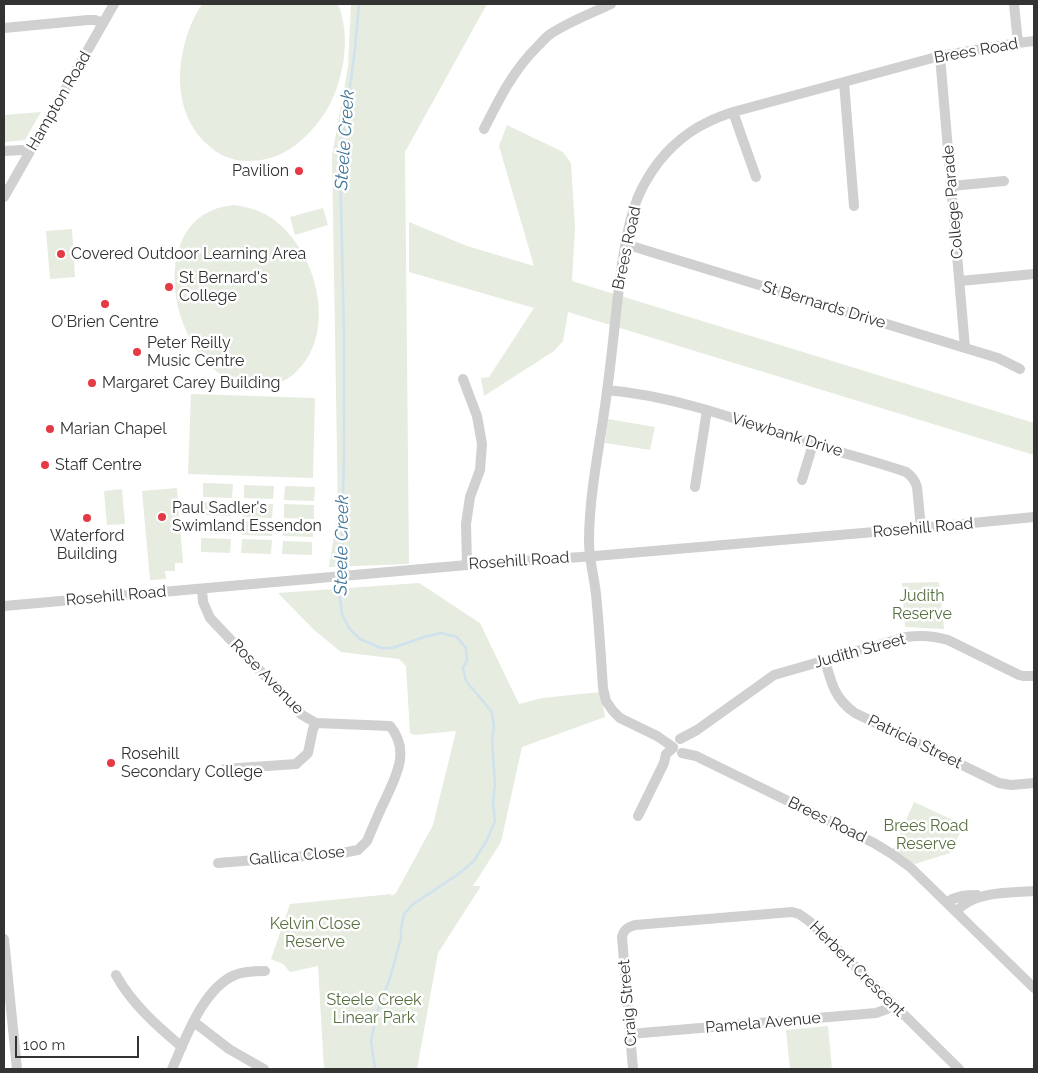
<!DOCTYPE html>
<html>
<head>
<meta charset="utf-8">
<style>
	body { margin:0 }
	#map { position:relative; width:1038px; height:1073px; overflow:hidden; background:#fff; font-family:Raleway,sans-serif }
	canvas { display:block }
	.frame { position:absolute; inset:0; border:5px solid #333; pointer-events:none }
	.scale { position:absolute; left:15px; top:1036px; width:124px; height:22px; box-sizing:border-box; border:2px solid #333; border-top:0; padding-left:6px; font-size:15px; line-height:18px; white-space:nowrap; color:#333; -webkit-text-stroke:4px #fff; paint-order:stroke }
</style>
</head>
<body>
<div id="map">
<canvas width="1038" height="1073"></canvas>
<div class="frame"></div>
<div class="scale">100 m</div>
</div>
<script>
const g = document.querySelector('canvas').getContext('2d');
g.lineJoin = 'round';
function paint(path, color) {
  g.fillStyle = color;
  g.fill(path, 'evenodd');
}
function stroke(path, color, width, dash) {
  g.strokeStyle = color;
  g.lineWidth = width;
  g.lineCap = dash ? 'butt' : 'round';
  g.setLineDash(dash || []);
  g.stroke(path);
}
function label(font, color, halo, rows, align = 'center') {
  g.font = font + ' Raleway,sans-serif';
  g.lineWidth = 5;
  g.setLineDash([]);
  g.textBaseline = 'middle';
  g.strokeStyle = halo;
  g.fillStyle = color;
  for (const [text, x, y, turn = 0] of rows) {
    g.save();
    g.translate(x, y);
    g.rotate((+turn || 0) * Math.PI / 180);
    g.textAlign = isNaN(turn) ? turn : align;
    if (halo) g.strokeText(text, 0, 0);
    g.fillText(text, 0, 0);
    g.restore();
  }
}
paint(new Path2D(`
	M 202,4 L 338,4 C 349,32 346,64 335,93 C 327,113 314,130 297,144 C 282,156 263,162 244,161 C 230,160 217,154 207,144 C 168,109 176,44 202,4 Z
	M 351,4 L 487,4 L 405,152 L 409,564 L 329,567 L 338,511 L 332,156 L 348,67 Z
	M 41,112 L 25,140 L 4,142 L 4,115 Z
	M 507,125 L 563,152 L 571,163 L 575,228 L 572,281 L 1034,423 L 1034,455 L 568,312 L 563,341 L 554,351 L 484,396 L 481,378 L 489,377 L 534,308 L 409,272 L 409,222 L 467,246 L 534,266 L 499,146 Z
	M 234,205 C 248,207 262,211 273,219 C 317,251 339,333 295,373 C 284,383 269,388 253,386 C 170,379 137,213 234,205 Z
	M 323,208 L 328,225 L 295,235 L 290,217 Z
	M 72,229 L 75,277 L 50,279 L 46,231 Z
	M 191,394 L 315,398 L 313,478 L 188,474 Z
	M 608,419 L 655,427 L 650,450 L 605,443 Z
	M 203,483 L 233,484 L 232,498 L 203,497 Z
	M 244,485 L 274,486 L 273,499 L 244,498 Z
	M 285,486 L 315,487 L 314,501 L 284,500 Z
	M 177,488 L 183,563 L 175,563 L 175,571 L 165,571 L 166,579 L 150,580 L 142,491 Z
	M 122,489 L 125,524 L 107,525 L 104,491 Z
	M 202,502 L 232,503 L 231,516 L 202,515 Z
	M 243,503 L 273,504 L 272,518 L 243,517 Z
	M 284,504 L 314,505 L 314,519 L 284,518 Z
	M 202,520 L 231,521 L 231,534 L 201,533 Z
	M 243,521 L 272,522 L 272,536 L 242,535 Z
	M 283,523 L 313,524 L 313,537 L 283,536 Z
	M 201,538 L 231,539 L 230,553 L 201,552 Z
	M 242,539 L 272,540 L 271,554 L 241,553 Z
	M 283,541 L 312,542 L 312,555 L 282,554 Z
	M 939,582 L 944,629 L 905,627 L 902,583 Z
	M 419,583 L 480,623 L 519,704 L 542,698 L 601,692 L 605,717 L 522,747 L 501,842 L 473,886 L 481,886 L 438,953 L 417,1069 L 324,1069 L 318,966 L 290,972 L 283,964 L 271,959 L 290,904 L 392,894 L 390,897 L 396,893 L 433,825 L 456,731 L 415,735 L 410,733 L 406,666 L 399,659 L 341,652 L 313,629 L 278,593 Z
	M 914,802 L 964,825 L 950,853 L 915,864 L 893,850 Z
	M 828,1026 L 832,1069 L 790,1069 L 786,1030 Z`), '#e6ecdf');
stroke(new Path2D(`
	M 340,573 L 343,544 L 342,529 L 344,458 L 344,334 L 340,161 L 355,49 L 359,4
	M 340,579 L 339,591 L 342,614 L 349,628 L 360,639 L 381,648 L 392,648 L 424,637 L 441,633 L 457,637 L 466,648 L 467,660 L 463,668 L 466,681 L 492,712 L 494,728 L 492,740 L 495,785 L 493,802 L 495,821 L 487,840 L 474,861 L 457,875 L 412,905 L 404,914 L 401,929 L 401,938 L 390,978 L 376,1015 L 371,1041 L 375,1069`), '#cfe2ee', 2.5);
stroke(new Path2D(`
	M 1014,4 L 1018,43
	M 4,28 L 88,20 L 95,20 L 103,23
	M 940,56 L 965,348
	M 844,82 L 854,206
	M 733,112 L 756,177
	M 484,129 C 499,99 514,69 538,46 C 542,42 545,38 549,35 C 568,22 590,14 611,4
	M 4,151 L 22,150 L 30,151
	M 952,186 L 1004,181
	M 4,197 L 114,4
	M 625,244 L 965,348 L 998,358 L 1020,369
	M 960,281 L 1034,274
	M 463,379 L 477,416 L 482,444 L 480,470 L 470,497 L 466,524 L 467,565
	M 607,390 C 675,396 739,420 803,441 C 837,452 872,460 906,472 C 912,476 915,480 917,487 L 921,528
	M 802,480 L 813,444
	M 695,487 L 707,410
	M 202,589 L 203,602 L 210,618 L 302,715 L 316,723 L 390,726 C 410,750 397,774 386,798 C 379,812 373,827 367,841 L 358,850 L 342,853 L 218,863
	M 4,606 L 467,565 L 595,556 L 921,528 L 1034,517
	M 825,660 C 831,683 835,699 855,713 L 999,783 L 1011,785 L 1034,783
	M 680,739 L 697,730 L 774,675 L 906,637 C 920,635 935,636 948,640 L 1019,675 L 1023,676 L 1034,676
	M 673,747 L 657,736 L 620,718 L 613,711 L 606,701 L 603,688 C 601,657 599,625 596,594 C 594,576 589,559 589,542 C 589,491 601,441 607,391 C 613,349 616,306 622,264 C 627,235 631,206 646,181 C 660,156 682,134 708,122 C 716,118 724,115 733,112 L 940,56 L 1018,43 L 1034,41
	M 682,753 L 696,756 L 874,843 L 892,854 L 910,867 L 1034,988
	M 225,769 L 296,764 L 308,753 L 313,729 L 316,723
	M 638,816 L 664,763 L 666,754 L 673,748
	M 947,902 C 957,896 965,895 977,895
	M 957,911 C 973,891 1010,893 1034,891
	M 4,939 L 17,1069
	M 116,975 C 132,1004 157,1026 182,1047
	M 194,1022 L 229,1049 L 264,1069
	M 630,1034 L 876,1013 L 887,1009 L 892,1004
	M 172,1069 C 185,1040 203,988 235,975 C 244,971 255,971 265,971
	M 633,1069 L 622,937 C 624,929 628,927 635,925 L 792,912 L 799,914 L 809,921 L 959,1069`), '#d0d0d0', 10);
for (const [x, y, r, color] of [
	[299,171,5,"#e63946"],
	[61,254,5,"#e63946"],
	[169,287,5,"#e63946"],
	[105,304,5,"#e63946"],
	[137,352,5,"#e63946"],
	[92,383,5,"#e63946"],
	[50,429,5,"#e63946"],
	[45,465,5,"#e63946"],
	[162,517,5,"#e63946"],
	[87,518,5,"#e63946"],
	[111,763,5,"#e63946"]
]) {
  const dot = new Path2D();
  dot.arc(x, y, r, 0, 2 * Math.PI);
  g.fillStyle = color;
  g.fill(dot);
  stroke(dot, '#fff', 2);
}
label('16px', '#333', '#fff', [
	["Brees Road",976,51,-10],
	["Hampton Road",59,101,-60],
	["College Parade",953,202,-95],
	["Brees Road",627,248,-78],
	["St Bernards Drive",824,305,17],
	["Viewbank Drive",787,435,17],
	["Rosehill Road",923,528,-5],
	["Rosehill Road",519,561,-4],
	["Rosehill Road",116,596,-5],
	["Judith Street",860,651,-15],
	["Rose Avenue",267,677,46],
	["Patricia Street",915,742,26],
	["Brees Road",827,820,26],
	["Gallica Close",297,856,-5],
	["Herbert Crescent",857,969,45],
	["Craig Street",628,1003,-95],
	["Pamela Avenue",763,1023,-5]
]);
label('16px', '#333', '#fff', [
	["Pavilion",289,171,"right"],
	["Covered Outdoor Learning Area",71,254],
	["St Bernard's",179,278],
	["College",179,296],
	["O'Brien Centre",105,322,"center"],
	["Peter Reilly",147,343],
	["Music Centre",147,361],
	["Margaret Carey Building",102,383],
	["Marian Chapel",60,429],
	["Staff Centre",55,465],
	["Paul Sadler's",172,508],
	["Swimland Essendon",172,526],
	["Waterford",87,536,"center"],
	["Building",87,554,"center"],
	["Rosehill",121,754],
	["Secondary College",121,772]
], 'left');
label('16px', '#56703f', '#fff', [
	["Judith",922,596],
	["Reserve",922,614],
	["Brees Road",926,826],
	["Reserve",926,844],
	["Kelvin Close",315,924],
	["Reserve",315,942],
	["Steele Creek",374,1000],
	["Linear Park",374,1018]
]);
label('italic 18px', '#3f7597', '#fff', [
	["Steele Creek",345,140,-86],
	["Steele Creek",342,545,-89]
]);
</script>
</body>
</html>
